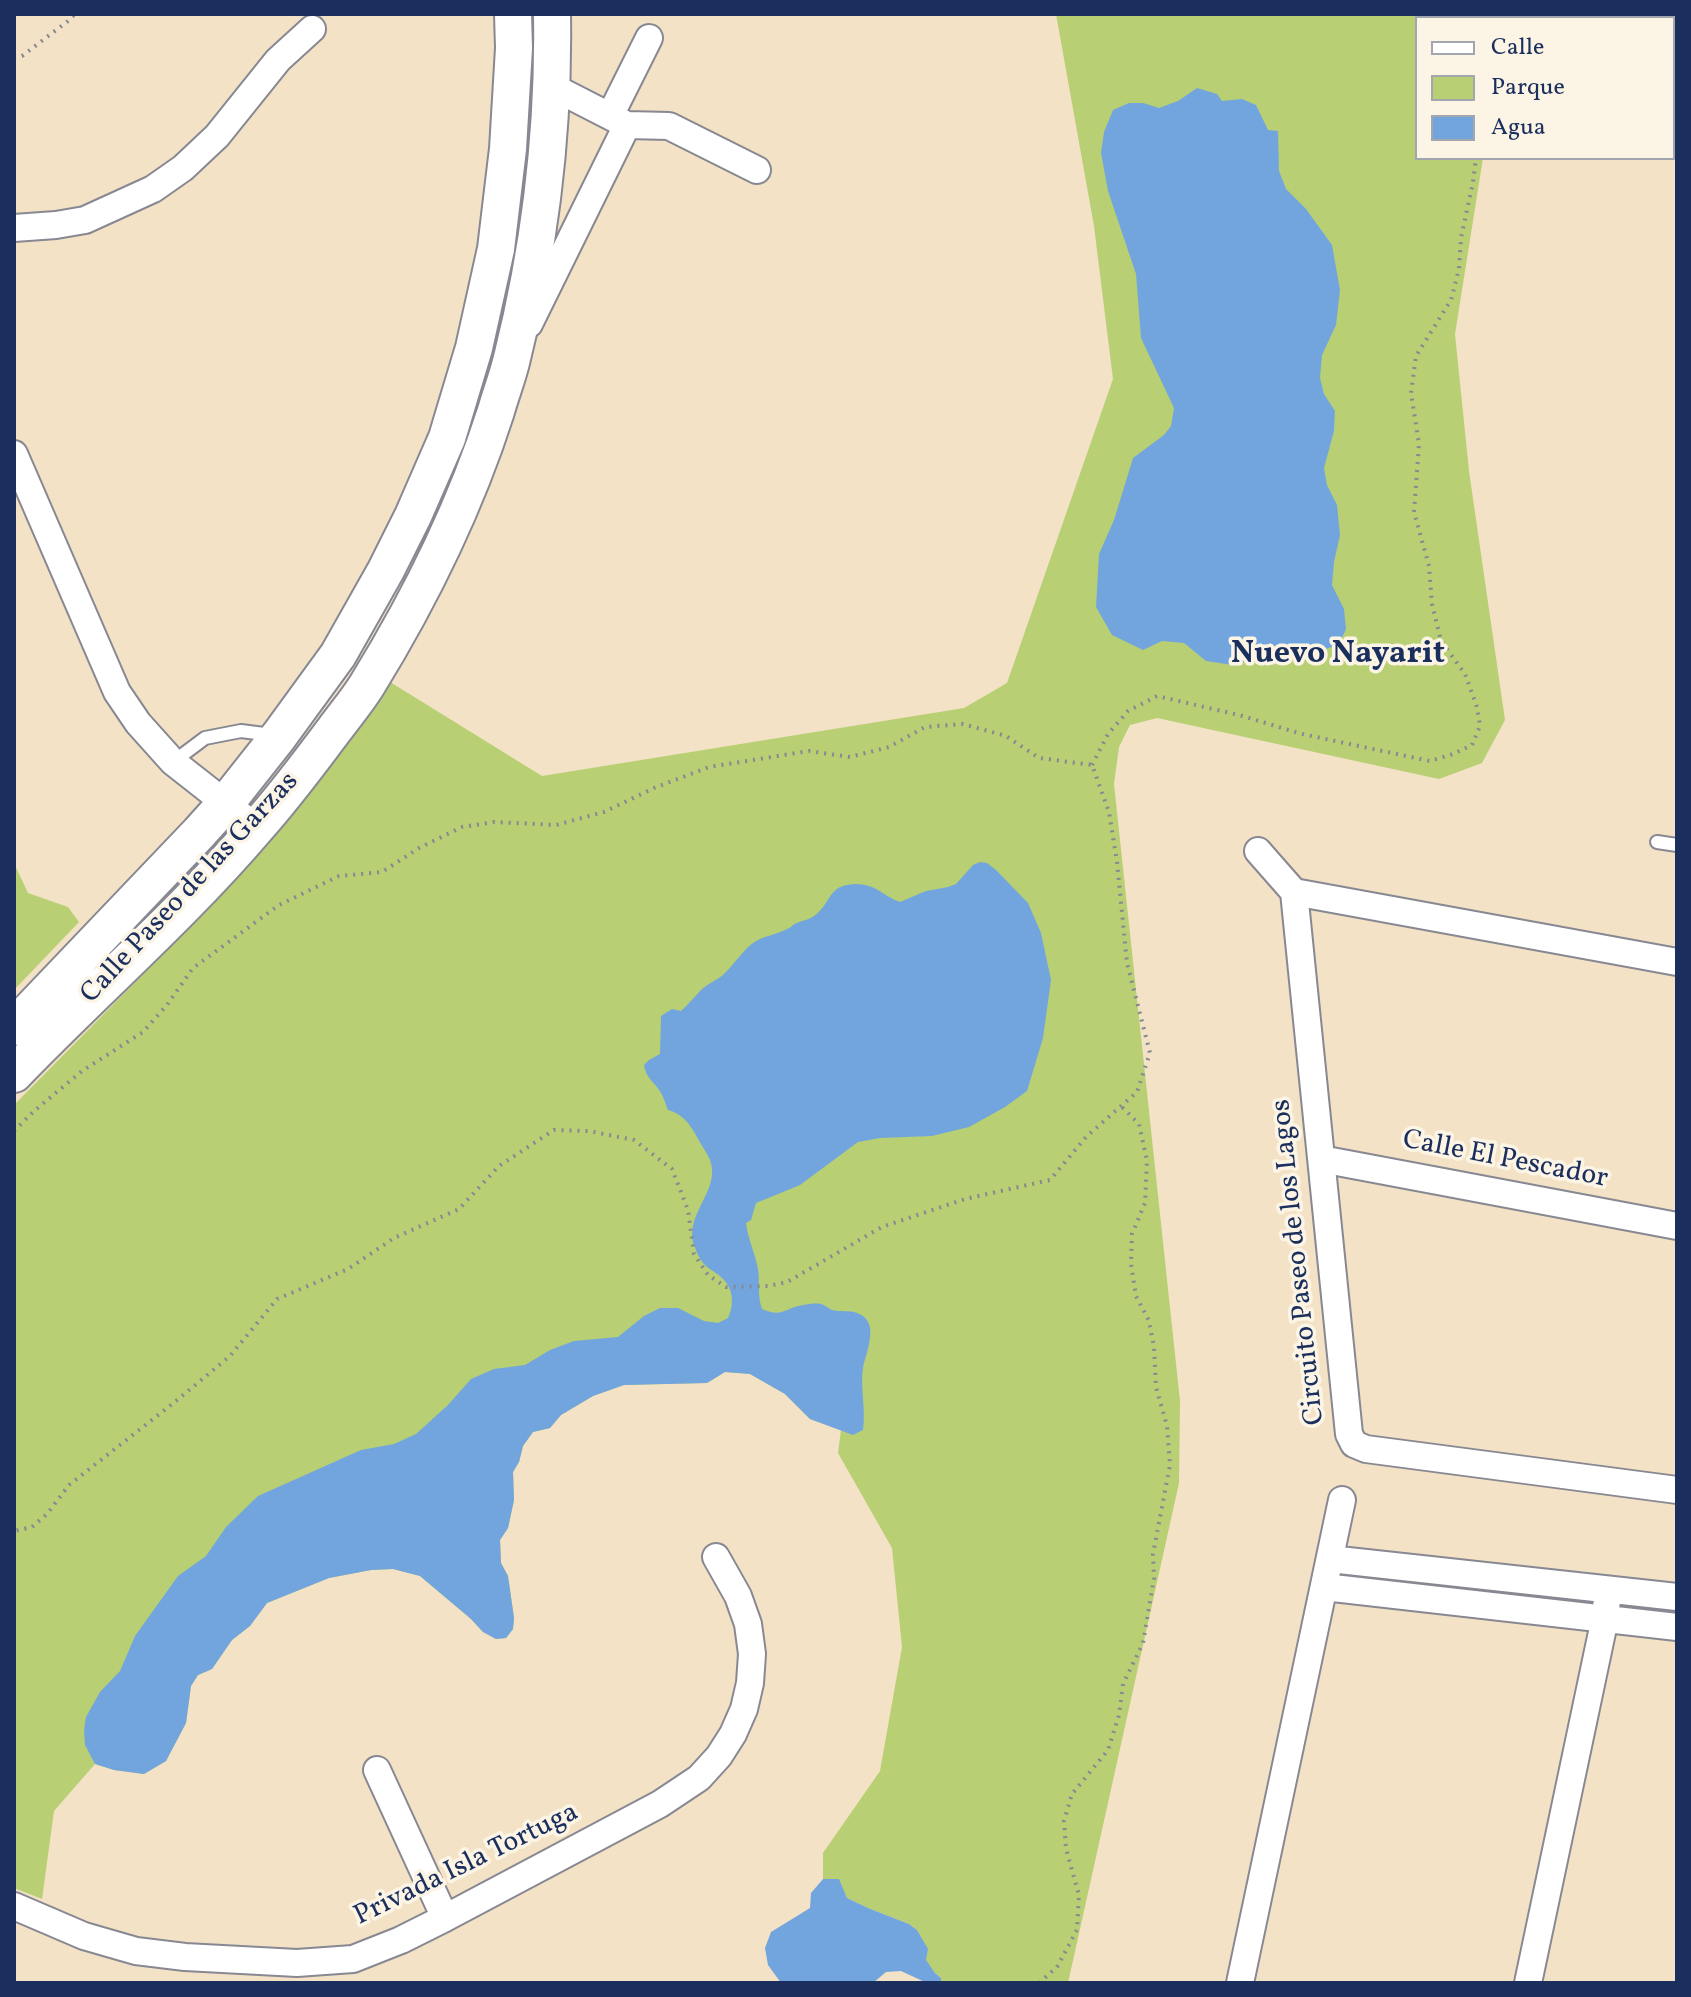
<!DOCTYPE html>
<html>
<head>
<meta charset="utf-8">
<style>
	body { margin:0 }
	#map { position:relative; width:1691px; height:1997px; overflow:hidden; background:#f3e2c6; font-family:Vollkorn,serif }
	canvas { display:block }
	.frame { position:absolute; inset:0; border:16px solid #1b2f5e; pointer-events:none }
	.legend { position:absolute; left:1415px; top:16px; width:260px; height:144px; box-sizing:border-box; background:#fcf5e5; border:2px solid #a2a6af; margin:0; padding:10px 14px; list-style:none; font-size:24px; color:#1b2f5e }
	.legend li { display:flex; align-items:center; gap:16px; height:40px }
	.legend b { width:40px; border:2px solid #a2a6af }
</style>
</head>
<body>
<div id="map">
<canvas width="1691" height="1997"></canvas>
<div class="frame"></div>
<ul class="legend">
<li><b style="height:10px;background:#fff"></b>Calle</li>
<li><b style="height:22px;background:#b8cf74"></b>Parque</li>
<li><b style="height:22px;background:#72a5de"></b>Agua</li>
</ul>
</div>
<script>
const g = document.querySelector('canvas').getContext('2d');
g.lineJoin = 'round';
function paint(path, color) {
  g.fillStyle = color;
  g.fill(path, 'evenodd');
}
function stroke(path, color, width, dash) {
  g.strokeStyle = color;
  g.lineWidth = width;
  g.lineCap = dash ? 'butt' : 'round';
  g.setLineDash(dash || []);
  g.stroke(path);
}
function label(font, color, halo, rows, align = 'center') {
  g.font = font + ' Vollkorn,serif';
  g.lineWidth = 7;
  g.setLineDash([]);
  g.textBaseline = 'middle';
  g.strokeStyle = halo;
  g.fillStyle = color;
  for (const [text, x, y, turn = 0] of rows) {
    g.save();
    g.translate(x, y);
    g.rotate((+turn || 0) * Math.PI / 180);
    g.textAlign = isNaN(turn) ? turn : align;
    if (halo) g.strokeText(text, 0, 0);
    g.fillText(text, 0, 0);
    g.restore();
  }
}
paint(new Path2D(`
	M 1056,14 L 1506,14 L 1505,18 L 1417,18 L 1417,158 L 1483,158 L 1455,334 L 1469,471 L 1505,720 L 1482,763 L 1439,779 L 1157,718 L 1130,725 L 1119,747 L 1114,784 L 1180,1401 L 1179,1483 L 1068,1983 L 941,1983 L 941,1978 L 935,1973 L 925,1960 L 927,1949 L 917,1930 L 909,1924 L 868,1908 L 847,1898 L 838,1880 L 823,1879 L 823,1853 L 880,1771 L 902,1647 L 892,1548 L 838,1453 L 841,1430 L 810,1419 L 785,1394 L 750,1374 L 725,1372 L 707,1383 L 624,1385 L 593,1396 L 561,1415 L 550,1428 L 533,1432 L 523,1446 L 519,1462 L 513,1472 L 514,1500 L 508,1528 L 500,1540 L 501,1563 L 508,1576 L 514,1618 L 513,1629 L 506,1638 L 496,1639 L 483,1632 L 471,1619 L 420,1576 L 393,1569 L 371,1570 L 329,1578 L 267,1603 L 250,1626 L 232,1640 L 212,1669 L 198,1675 L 191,1686 L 186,1723 L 166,1761 L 144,1774 L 114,1770 L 95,1764 L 54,1811 L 42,1899 L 14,1888 L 14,1105 L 173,944 L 272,835 L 390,682 L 542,776 L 964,708 L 1007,683 L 1113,379 L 1094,226 Z
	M 14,863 L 28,893 L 68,907 L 79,922 L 14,990 Z`), '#b8cf74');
paint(new Path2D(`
	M 1197,88 L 1217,94 L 1222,101 L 1242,99 L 1256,105 L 1268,130 L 1278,131 L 1279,171 L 1286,189 L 1306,209 L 1332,245 L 1340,290 L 1336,325 L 1322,355 L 1320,378 L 1324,394 L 1335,411 L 1334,431 L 1324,468 L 1327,485 L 1337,505 L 1340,535 L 1334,562 L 1332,585 L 1344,609 L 1346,629 L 1339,644 L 1321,651 L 1294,649 L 1278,651 L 1233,665 L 1206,661 L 1184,643 L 1162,641 L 1143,650 L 1112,635 L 1096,607 L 1099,554 L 1114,520 L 1133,458 L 1164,435 L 1171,426 L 1174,408 L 1141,338 L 1136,274 L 1108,191 L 1101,153 L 1104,132 L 1113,110 L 1129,103 L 1143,103 L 1159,108 L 1178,101 Z
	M 980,862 L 987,863 L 996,870 L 1028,903 L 1041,933 L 1051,980 L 1043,1038 L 1027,1091 L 1005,1107 L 969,1127 L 932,1136 L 880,1138 L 858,1142 L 800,1185 L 756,1203 L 751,1220 L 746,1223 C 748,1239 755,1253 758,1269 C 760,1282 757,1295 762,1309 C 782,1318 785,1308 803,1305 C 808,1304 817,1303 821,1304 C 825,1305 829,1309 832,1310 C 840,1312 849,1310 857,1313 C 881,1321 866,1352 863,1368 C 860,1387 866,1409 863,1430 L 853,1435 L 810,1419 L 785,1394 L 750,1374 L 725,1372 L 707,1383 L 624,1385 L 593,1396 L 561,1415 L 550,1428 L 533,1432 L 523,1446 L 519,1462 L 513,1472 L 514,1500 L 508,1528 L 500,1540 L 501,1563 L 508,1576 L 514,1618 L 513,1629 L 506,1638 L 496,1639 L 483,1632 L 471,1619 L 420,1576 L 393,1569 L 371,1570 L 329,1578 L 267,1603 L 250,1626 L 232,1640 L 212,1669 L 198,1675 L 191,1686 L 186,1723 L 166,1761 L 144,1774 L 114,1770 L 95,1764 L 85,1745 L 84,1730 L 86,1717 L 100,1692 L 120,1671 L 135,1636 L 178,1576 L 206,1556 L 226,1527 L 258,1496 L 361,1450 L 394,1444 L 416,1434 L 448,1405 L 471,1379 L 494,1369 L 525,1365 L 550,1350 L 574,1341 L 618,1337 L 644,1316 L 660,1308 L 678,1308 L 704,1321 L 718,1323 L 728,1318 C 734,1305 734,1290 723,1279 C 718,1273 709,1270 704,1264 C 699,1259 695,1248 693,1242 C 686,1213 721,1189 710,1160 C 707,1153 702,1146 698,1139 C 691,1125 683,1114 668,1110 C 666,1106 665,1101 663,1097 C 658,1084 646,1080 644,1065 L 649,1060 L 660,1054 L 661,1016 L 672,1009 L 681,1011 C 689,1004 695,996 702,989 C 709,983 717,980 723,975 C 734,965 741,952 753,943 C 762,936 776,935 787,929 C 791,928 793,924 797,923 C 803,920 809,920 814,916 C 832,903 827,885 855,884 C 877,884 883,896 900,902 L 926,891 L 948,887 L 956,884 L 973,865 Z
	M 823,1879 L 839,1879 L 847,1898 L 868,1908 L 909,1924 L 917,1930 L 928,1949 L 926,1960 L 935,1973 L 941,1978 L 941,1983 L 927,1983 L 901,1971 L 886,1972 L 873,1983 L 781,1983 L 768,1965 L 765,1948 L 771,1932 L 810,1908 L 811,1893 Z`), '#72a5de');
const lane = new Path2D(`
	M 173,762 L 205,738 L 241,731 L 272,735
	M 1657,842 L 1677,845`);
const street = new Path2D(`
	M 551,86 L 627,125 L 669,126 L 757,170
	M 610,116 L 649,38
	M 14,228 L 56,225 L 85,220 L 153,189 L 183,168 L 217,136 L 278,60 L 312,29
	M 529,324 L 627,125
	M 14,454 L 117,692 L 138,723 L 173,762 L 257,828
	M 1258,851 L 1294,892 L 1349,1434 L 1354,1444 L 1366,1449 L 1677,1490
	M 1294,892 L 1677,962
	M 1321,1159 L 1677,1226
	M 1330,1559 L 1677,1597
	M 1324,1587 L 1677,1627
	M 377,1770 L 445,1918
	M 14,1906 L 84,1936 L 136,1951 L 185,1957 L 297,1963 L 353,1959 L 401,1940 L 445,1918 L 660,1804 L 699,1778 L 719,1756 L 733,1734 L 744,1709 L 750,1683 L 752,1654 L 748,1624 L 738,1596 L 716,1557
	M 1240,1983 L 1342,1500
	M 1528,1983 L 1605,1618 L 1608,1590`);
const secondary = new Path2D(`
	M 14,1027 L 199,833 L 226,803 L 279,736 L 338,655 L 386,570 L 413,516 L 447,438 L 474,348 L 496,249 L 508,149 L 514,48 L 513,14
	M 14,1074 C 94,991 182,915 257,827 C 285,796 309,763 334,730 C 345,715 357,701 367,685 C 420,599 465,508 496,411 C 501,393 508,376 512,358 C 540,246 554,129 552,14`);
stroke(lane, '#878892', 16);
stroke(street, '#878892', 30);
stroke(secondary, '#878892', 40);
stroke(new Path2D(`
	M 1496,18 L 1496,14
	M 14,57 L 22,56 L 68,21 L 75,14
	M 1092,765 L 1108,734 L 1128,711 L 1157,696 L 1239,715 L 1302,734 L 1430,761 L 1453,754 L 1472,745 L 1480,726 L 1477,707 L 1465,674 L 1441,641 L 1432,604 L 1429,566 L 1414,512 L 1419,444 L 1411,393 L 1416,356 L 1451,300 L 1459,269 L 1461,238 L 1473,182 L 1476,158
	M 14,1131 L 33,1112 L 82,1071 L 143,1032 L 167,1005 L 193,968 L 279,905 L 339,876 L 382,872 L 419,848 L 462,827 L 494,822 L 556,825 L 604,812 L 654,788 L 709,767 L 809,751 L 850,757 L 889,747 L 925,727 L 963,724 L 1006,736 L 1039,758 L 1092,765 L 1109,812 L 1117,862 L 1127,963 L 1150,1053 L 1137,1092 L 1087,1136 L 1050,1180 L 965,1199 L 882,1227 L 787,1282 L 768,1286 L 726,1287 L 708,1275 L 694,1254 L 688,1210 L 672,1169 L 634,1140 L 589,1131 L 554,1130 L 499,1166 L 459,1209 L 394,1238 L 348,1269 L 277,1299 L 230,1356 L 176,1401 L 69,1485 L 47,1514 L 32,1527 L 14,1531
	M 1039,1983 L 1057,1967 L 1077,1930 L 1079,1895 L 1066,1849 L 1064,1821 L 1072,1794 L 1108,1750 L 1119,1715 L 1123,1684 L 1143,1643 L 1154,1578 L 1153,1554 L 1170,1465 L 1167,1426 L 1156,1387 L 1154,1347 L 1149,1321 L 1136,1296 L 1131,1264 L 1132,1234 L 1145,1203 L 1147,1161 L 1139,1124 L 1121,1106`), '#878892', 4, [2, 6]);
stroke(lane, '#fff', 12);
stroke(street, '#fff', 26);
stroke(secondary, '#fff', 36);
label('28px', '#1b2f5e', '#fcf5e5', [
	["Calle Paseo de las Garzas",191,889,-47],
	["Calle El Pescador",1505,1161,11],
	["Circuito Paseo de los Lagos",1300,1262,-96],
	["Privada Isla Tortuga",467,1866,-26]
]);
label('bold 32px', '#1b2f5e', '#fcf5e5', [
	["Nuevo Nayarit",1338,656]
]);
</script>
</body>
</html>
